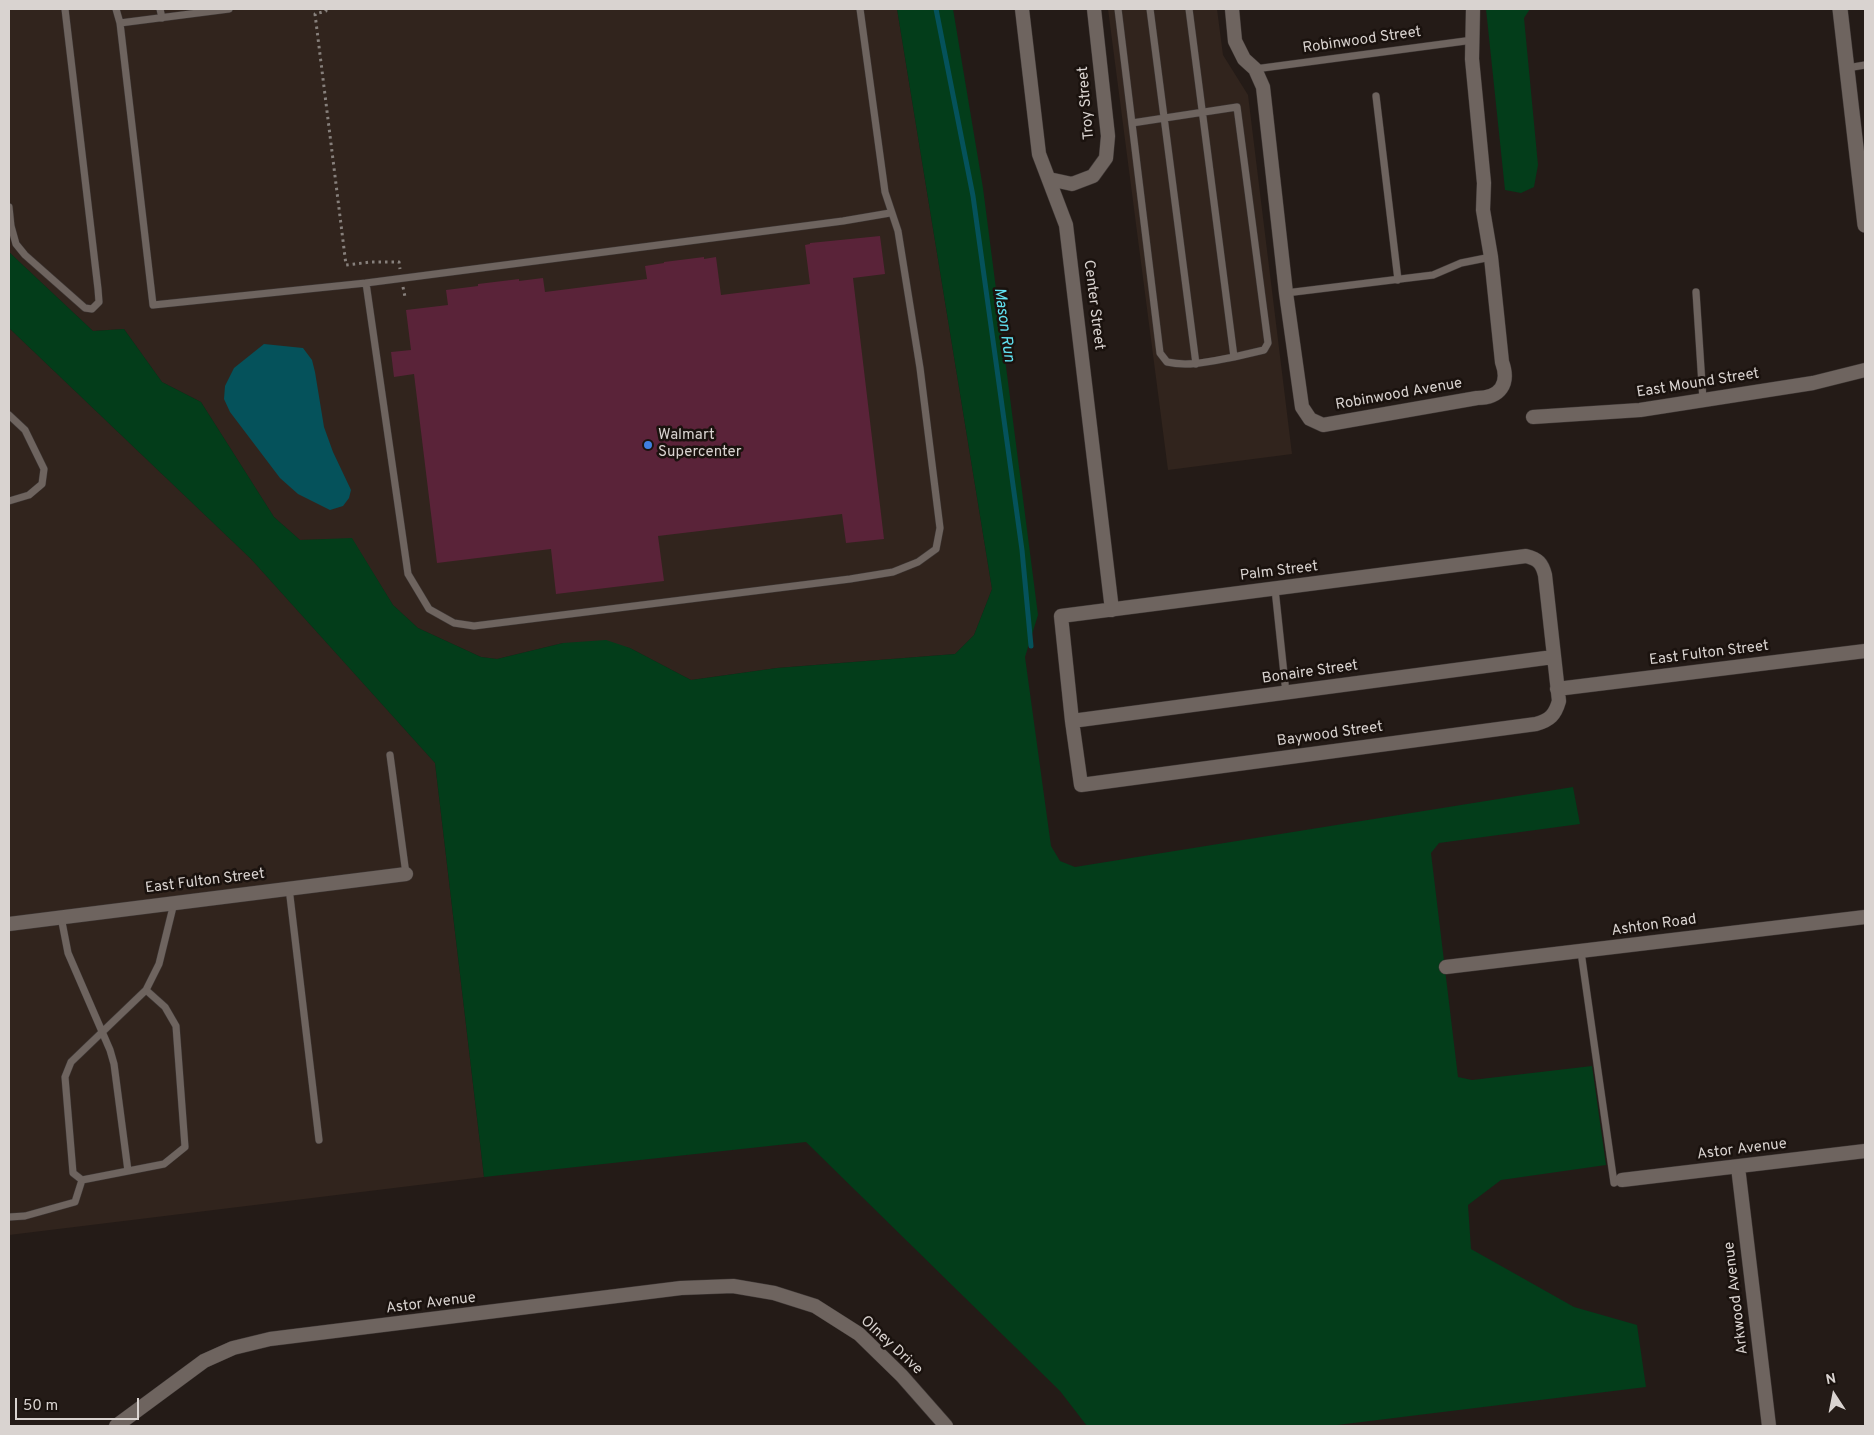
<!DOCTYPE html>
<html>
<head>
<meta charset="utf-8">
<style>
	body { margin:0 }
	#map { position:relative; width:1874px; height:1435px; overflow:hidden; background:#241b17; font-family:Overpass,sans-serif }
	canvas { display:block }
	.frame { position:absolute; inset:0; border:10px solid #d9d3d0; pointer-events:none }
	.north { position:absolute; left:1809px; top:1370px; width:50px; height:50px; -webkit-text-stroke:4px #1a120e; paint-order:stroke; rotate:349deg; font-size:14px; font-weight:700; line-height:20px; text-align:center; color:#d9d3d0 }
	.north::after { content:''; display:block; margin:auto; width:18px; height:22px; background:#d9d3d0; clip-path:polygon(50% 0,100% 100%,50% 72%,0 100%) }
	.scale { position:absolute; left:15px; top:1398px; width:124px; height:22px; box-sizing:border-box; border:2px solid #d9d3d0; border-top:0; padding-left:6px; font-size:15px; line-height:18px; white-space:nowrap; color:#d9d3d0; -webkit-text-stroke:4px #1a120e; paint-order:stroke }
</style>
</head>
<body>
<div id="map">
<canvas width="1874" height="1435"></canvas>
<div class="frame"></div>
<div class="north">N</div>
<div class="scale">50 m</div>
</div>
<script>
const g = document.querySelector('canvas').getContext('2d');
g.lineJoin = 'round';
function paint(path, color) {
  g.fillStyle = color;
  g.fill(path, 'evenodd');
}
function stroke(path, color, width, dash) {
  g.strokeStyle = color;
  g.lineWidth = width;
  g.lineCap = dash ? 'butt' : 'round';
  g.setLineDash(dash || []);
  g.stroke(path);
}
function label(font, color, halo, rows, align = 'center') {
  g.font = font + ' Overpass,sans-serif';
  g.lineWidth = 5;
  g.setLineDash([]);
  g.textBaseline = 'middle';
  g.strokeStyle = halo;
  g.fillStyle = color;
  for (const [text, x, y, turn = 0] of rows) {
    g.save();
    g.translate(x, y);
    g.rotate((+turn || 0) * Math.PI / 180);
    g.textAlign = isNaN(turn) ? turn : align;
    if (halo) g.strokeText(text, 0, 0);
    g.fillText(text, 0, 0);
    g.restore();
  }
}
paint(new Path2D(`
	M 9,9 L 897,9 L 992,589 L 974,635 L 955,654 L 777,668 L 691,680 L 630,648 L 563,643 L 497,659 L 481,657 L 418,628 L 393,605 L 352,539 L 300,540 L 274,517 L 201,402 L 162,382 L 124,329 L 93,331 L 9,252 Z
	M 1108,9 L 1217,9 L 1223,55 L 1248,95 L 1292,454 L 1168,470 Z
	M 9,328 L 251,559 L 435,763 L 484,1177 L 9,1235 Z`), '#31241d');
paint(new Path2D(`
	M 897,9 L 953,9 L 983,188 L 1038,615 L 1025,657 L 1051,846 L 1060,861 L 1075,867 L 1573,787 L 1580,824 L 1439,843 L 1431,853 L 1458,1077 L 1472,1080 L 1592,1066 L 1606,1165 L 1501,1180 L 1468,1205 L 1471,1249 L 1574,1307 L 1637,1325 L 1646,1387 L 1329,1426 L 1087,1426 L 1060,1391 L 806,1142 L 484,1177 L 435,763 L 251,559 L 9,328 L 9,252 L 93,331 L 124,329 L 162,382 L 201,402 L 274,517 L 300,540 L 352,538 L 393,605 L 418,628 L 481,657 L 497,659 L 563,643 L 606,640 L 630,648 L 691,680 L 777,668 L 955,654 L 974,635 L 992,589 Z
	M 1486,9 L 1534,9 L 1530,9 L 1524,18 L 1538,165 L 1534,187 L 1521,193 L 1505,190 Z`), '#033d1a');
paint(new Path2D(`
	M 264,344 L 303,348 L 312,360 L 315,372 L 324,427 L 333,452 L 351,490 L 349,498 L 343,506 L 330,510 L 298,494 L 280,478 L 230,412 L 224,399 L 225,386 L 234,368 Z`), '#05525b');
stroke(new Path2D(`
	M 936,9 L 973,196 L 1022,550 L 1031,646`), '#05525b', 5);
paint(new Path2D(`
	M 880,236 L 885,274 L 853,278 L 884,539 L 846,543 L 842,514 L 658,536 L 664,581 L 556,594 L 551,549 L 437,563 L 414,374 L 394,377 L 391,352 L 411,350 L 406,310 L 448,305 L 446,290 L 478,286 L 478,284 L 519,279 L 519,281 L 543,278 L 545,292 L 647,279 L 645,266 L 664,263 L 664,262 L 704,257 L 704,259 L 716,257 L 721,295 L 810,284 L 805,245 L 810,244 L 810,243 Z`), '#5a2339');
const lane = new Path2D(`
	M 116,9 L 120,23
	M 160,9 L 162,18
	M 229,9 L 120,23 L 153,305 L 366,283 L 408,574 L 429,609 L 454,623 L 474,626 L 850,579 L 893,572 L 918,562 L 936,549 L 940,528 L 920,368 L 898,231 L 885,192 L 860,9
	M 1118,9 L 1159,345 L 1160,353 L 1167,362 C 1189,367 1212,361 1234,357 L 1189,9
	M 1150,9 L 1196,364
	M 1847,68 L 1865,65
	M 1255,69 L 1473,40
	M 1376,96 L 1398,280
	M 1132,123 L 1237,107 L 1268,343 L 1264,350 L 1234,357
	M 9,207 L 11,226 L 16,244 L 25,255 L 85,308 L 92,309 L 99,302 L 98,289 L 65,9
	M 366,283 L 843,221 L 890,213
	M 1696,292 L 1703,400
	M 1286,293 L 1433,275 L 1461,263 L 1491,257
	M 9,415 L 25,430 L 44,469 L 42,484 L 29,495 L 9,501
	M 1275,589 L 1286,693
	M 390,755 L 406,874
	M 289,888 L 319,1140
	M 61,917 L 68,953 L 110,1050 L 114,1064 L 128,1171
	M 1581,952 L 1614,1183
	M 146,990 L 71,1062 L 65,1077 L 73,1173 L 82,1180 L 164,1164 L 185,1147 L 176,1026 L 165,1007 L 146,990 L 159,964 L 174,903
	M 9,1217 L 25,1216 L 75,1202 L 82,1180`);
const street = new Path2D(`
	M 1022,9 L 1039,154 L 1066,225 L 1112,610
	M 1232,9 L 1235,41 L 1244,59 L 1255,69 L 1263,87 L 1286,293 L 1302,407 L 1310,419 L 1323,425 L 1477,398 C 1500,398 1510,384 1502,362 L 1491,257 L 1483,210 L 1484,183 L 1472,59 L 1473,9
	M 1049,179 L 1072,184 L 1093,176 L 1106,158 L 1108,136 L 1094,9
	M 1533,417 L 1640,410 L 1813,383 L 1865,370
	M 1526,556 C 1538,559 1542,563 1545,575 L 1559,701 C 1555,715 1550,720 1536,724 L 1081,785 L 1072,721 L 1061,616 Z
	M 1557,689 L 1865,651
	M 1072,721 L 1553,657
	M 9,924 L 406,874
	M 1446,967 L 1865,917
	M 1738,1167 L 1769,1426
	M 1622,1180 L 1865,1151
	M 116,1426 L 204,1361 L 233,1348 L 270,1339 L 681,1288 L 733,1286 L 774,1293 L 815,1306 L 859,1334 L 902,1376 L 946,1426`);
const secondary = new Path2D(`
	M 1840,9 L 1865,225`);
stroke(lane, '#3e3735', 8);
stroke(street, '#3e3735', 15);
stroke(secondary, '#3e3735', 16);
stroke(new Path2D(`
	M 326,9 L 326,11 L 315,14 L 346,265 L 371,262 L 399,262 L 400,269
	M 403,287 L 405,297`), '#87807c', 3, [2.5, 4]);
stroke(lane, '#6e645f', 7);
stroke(street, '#6e645f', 14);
stroke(secondary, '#6e645f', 15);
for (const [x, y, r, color] of [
	[648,445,5,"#3f7fe0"]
]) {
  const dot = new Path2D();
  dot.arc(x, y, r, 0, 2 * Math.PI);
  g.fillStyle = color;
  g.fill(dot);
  stroke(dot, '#1a120e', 2);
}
label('15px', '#d9d3d0', '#1a120e', [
	["Robinwood Street",1362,41,-8],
	["Troy Street",1087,103,-95],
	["Center Street",1093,305,83],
	["East Mound Street",1698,384,-9],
	["Robinwood Avenue",1399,395,-10],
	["Palm Street",1279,572,-7],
	["East Fulton Street",1709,654,-7],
	["Bonaire Street",1310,673,-8],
	["Baywood Street",1330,735,-8],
	["East Fulton Street",205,882,-7],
	["Ashton Road",1654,926,-8],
	["Astor Avenue",1742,1150,-7],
	["Arkwood Avenue",1737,1298,-97],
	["Astor Avenue",431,1304,-7],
	["Olney Drive",891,1346,43]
]);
label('15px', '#d9d3d0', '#1a120e', [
	["Walmart",658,436],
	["Supercenter",658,453]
], 'left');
label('italic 16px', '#61e1f1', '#1a120e', [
	["Mason Run",1003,325,82]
]);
</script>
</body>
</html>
